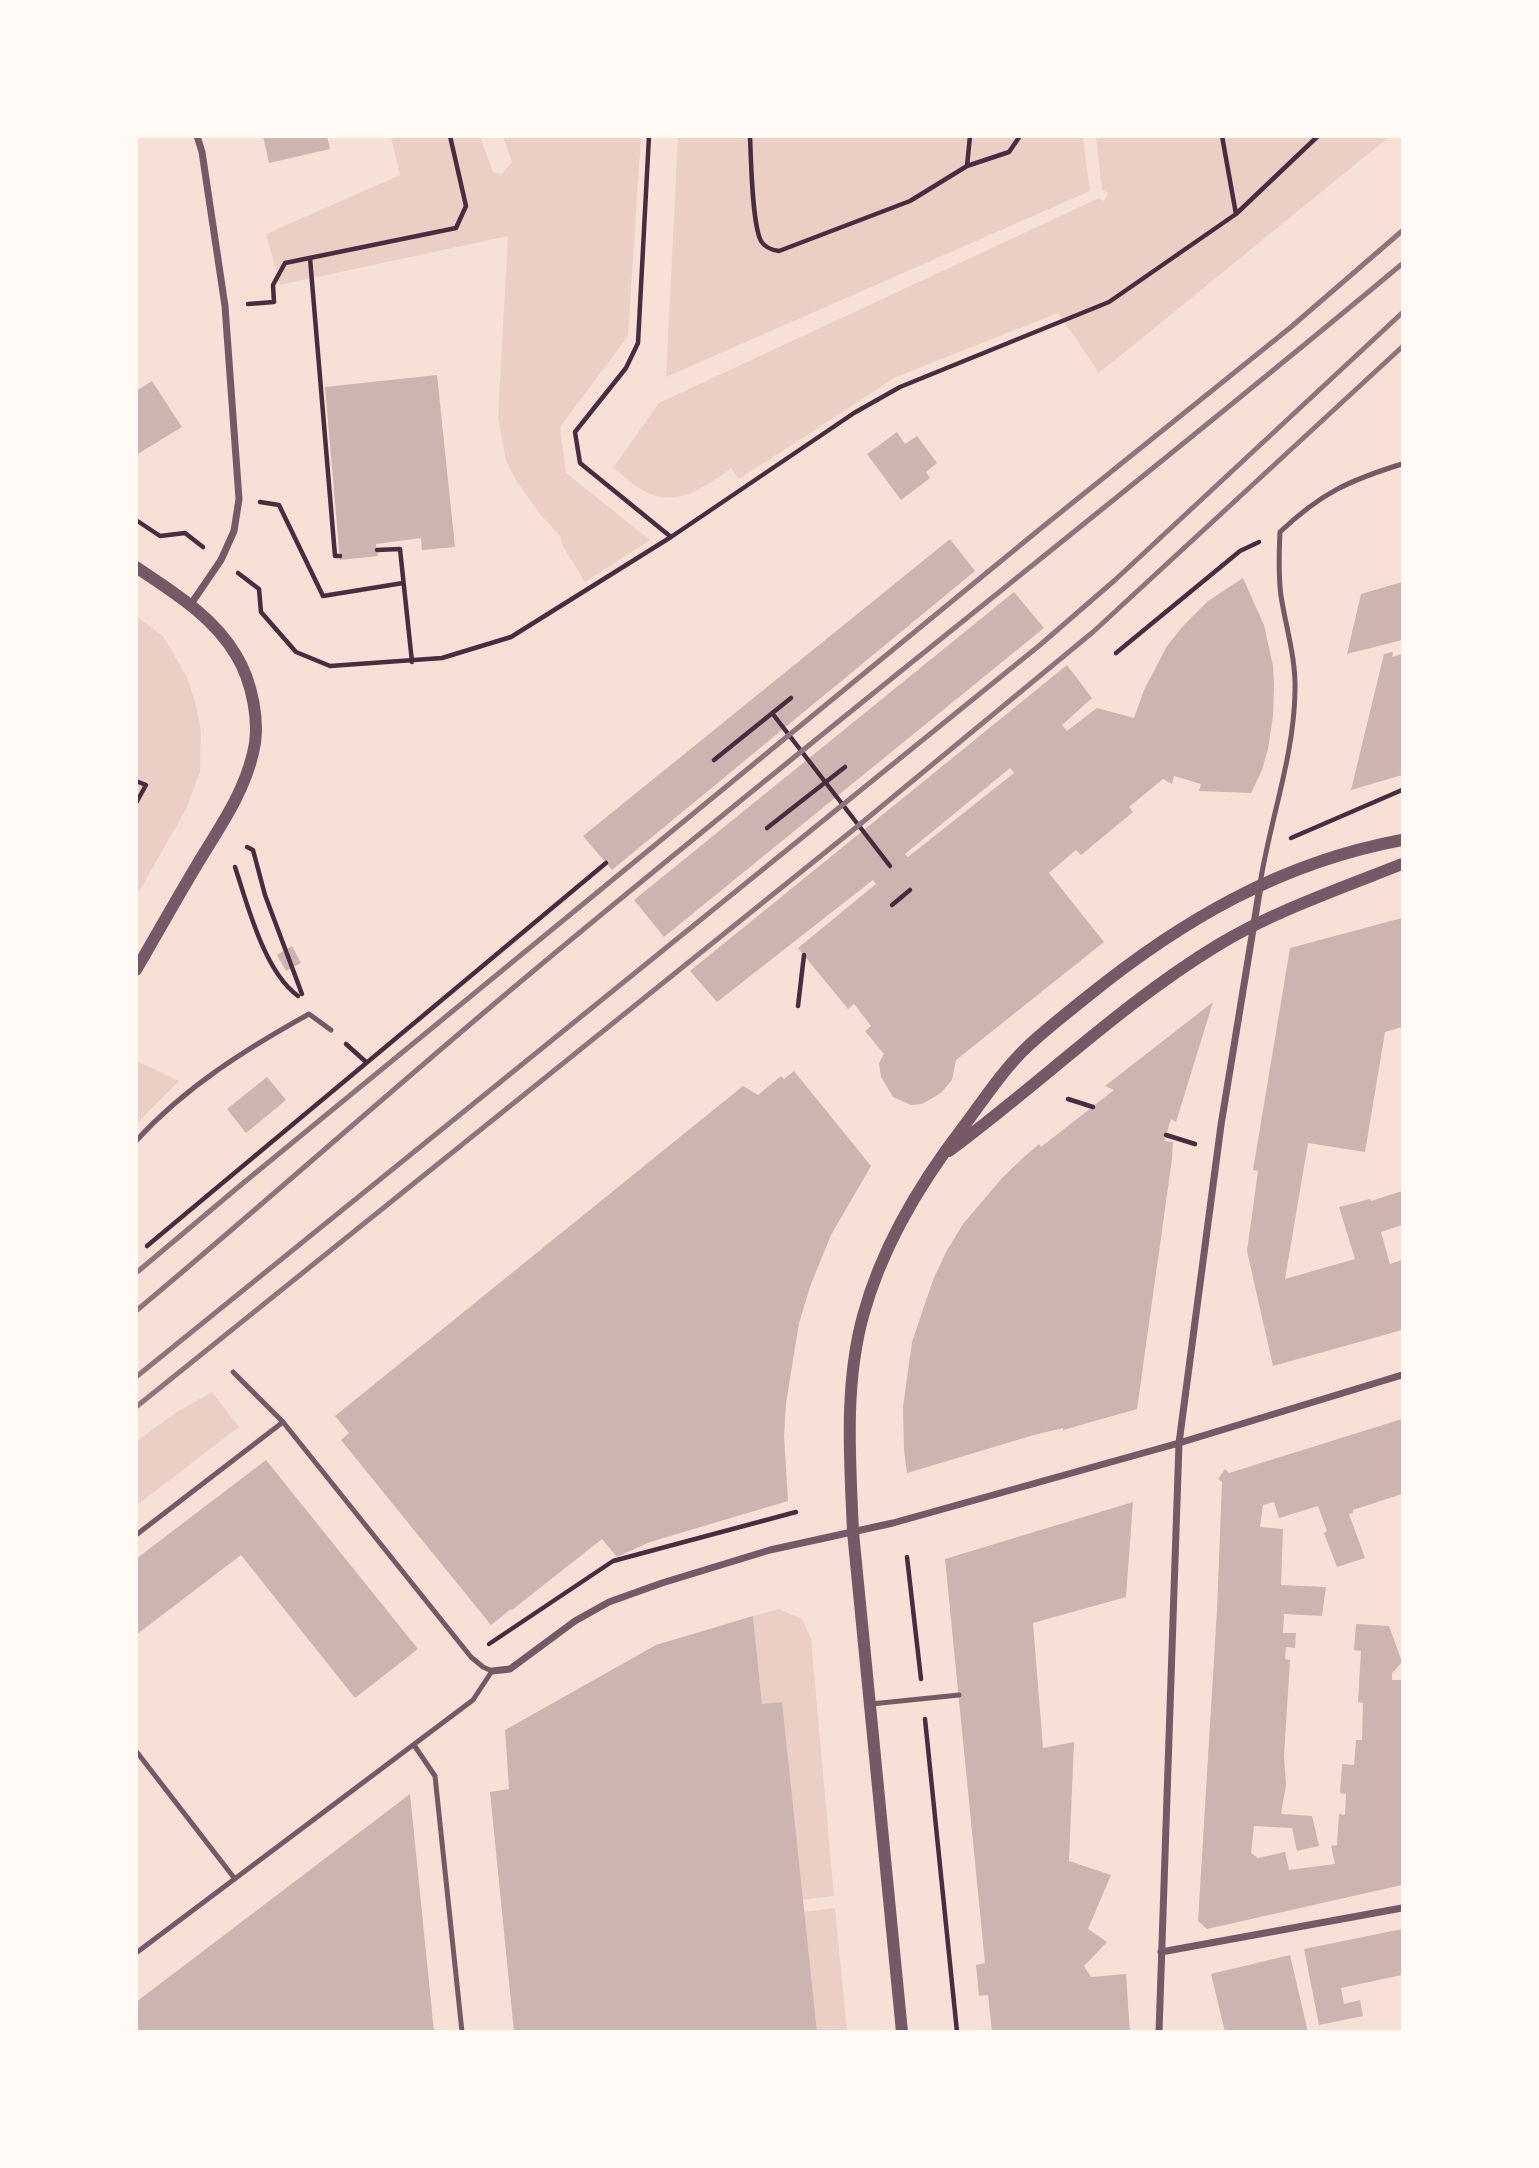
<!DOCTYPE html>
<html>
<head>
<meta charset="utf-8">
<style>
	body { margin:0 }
	#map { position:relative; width:1539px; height:2168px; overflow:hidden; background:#f7e1d7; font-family:Cabin,sans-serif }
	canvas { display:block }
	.frame { position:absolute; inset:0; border:138px solid #fffaf5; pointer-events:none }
</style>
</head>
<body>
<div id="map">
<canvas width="1539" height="2168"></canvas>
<div class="frame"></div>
</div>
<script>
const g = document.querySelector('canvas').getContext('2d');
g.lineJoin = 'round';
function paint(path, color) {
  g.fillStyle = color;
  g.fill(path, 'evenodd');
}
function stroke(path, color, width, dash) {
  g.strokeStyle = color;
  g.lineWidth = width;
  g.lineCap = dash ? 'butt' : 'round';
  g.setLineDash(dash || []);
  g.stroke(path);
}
paint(new Path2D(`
	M 391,137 L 480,137 L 493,172 L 502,174 L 512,162 L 503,137 L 641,137 L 628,336 L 560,427 L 566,473 L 650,540 L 585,582 L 563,546 L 560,536 L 540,514 L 517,482 L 506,461 L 498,418 L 508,236 L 280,285 L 266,234 L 400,175 Z
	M 678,137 L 1083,137 L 1090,191 L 666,377 Z
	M 1096,137 L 1389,137 L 1099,373 L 1058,313 L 896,377 L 739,479 L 731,468 C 709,485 679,506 650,494 C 637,489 624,476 613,468 L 659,403 L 1099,198 L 1104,201 L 1108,193 L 1102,190 Z
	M 137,617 L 163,636 L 187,677 L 196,705 L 201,733 L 200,772 L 186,809 L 137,895 Z
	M 137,1061 L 179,1081 L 137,1123 Z
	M 212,1392 L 239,1427 L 137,1505 L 137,1441 L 175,1413 Z
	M 779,1609 L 802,1619 L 811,1639 L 834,1896 L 802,1900 L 762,1704 L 753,1616 Z
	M 835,1908 L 847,2031 L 817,2031 L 803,1912 Z`), '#ebcfc5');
paint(new Path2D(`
	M 263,136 L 327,136 L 330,149 L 269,163 Z
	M 437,375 L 455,547 L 422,550 L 421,538 L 376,544 L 378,556 L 340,560 L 325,387 Z
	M 152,381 L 182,427 L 136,455 L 136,391 Z
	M 897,432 L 905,444 L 917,436 L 937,463 L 926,472 L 930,478 L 901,500 L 867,454 Z
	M 950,539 L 975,571 L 612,870 L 583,836 Z
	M 1243,578 L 1264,625 L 1273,666 L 1274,684 L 1273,716 L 1268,749 L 1262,770 L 1251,793 L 1199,791 L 1201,784 L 1174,776 L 1172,784 L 1163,779 L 1129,807 L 1133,812 L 1081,855 L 1076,850 L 1049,873 L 1104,942 L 956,1060 L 952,1080 L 941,1093 L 922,1104 L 911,1105 L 893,1097 L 881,1077 L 879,1063 L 884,1054 L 865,1031 L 871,1026 L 854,1004 L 848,1009 L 798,948 L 876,884 L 873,880 L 717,1002 L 690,971 L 1067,665 L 1092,698 L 1062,725 L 1067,731 L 1097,708 L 1134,718 L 1144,690 L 1167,646 L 1183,626 L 1208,601 ZM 1010,768 L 1014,773 L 908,857 L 905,854 Z
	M 1402,582 L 1402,640 L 1347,654 L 1361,594 Z
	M 1014,592 L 1044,628 L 664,937 L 634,900 Z
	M 1393,652 L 1392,657 L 1402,654 L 1402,775 L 1351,790 L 1384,654 Z
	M 1402,918 L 1402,1027 L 1385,1032 L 1365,1152 L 1308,1143 L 1285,1279 L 1355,1259 L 1339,1207 L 1370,1199 L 1371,1201 L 1402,1191 L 1402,1225 L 1381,1232 L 1390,1264 L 1402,1260 L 1402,1330 L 1273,1366 L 1247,1251 L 1258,1171 L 1253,1170 L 1290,948 Z
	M 292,946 L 301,963 L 286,971 L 277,955 Z
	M 1213,1002 L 1176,1122 L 1171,1119 L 1164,1141 L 1173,1142 L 1172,1159 L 1137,1409 L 1063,1430 L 1063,1428 L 1034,1435 L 907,1473 L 904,1450 L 903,1407 L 912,1342 L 933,1280 L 946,1252 L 963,1224 L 1002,1178 L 1025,1156 L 1039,1144 L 1041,1147 L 1114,1090 L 1105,1086 Z
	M 794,1071 L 871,1166 L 831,1235 L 811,1284 L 799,1323 L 786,1403 L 784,1436 L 788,1501 L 650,1542 L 617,1557 L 602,1539 L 512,1610 L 511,1609 L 491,1625 L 341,1440 L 349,1433 L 335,1416 L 743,1086 L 758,1095 L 781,1076 L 784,1079 Z
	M 267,1077 L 286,1100 L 246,1133 L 227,1109 Z
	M 1402,1419 L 1402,1494 L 1353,1510 L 1353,1513 L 1349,1514 L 1365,1558 L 1337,1567 L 1324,1533 L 1327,1531 L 1318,1506 L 1279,1518 L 1274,1502 L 1263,1505 L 1260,1527 L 1283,1529 L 1281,1585 L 1326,1587 L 1322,1616 L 1284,1614 L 1283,1633 L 1296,1633 L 1295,1648 L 1286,1647 L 1285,1659 L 1290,1660 L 1284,1756 L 1286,1785 L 1281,1814 L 1312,1816 L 1319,1846 L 1297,1851 L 1292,1828 L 1254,1826 L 1251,1853 L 1258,1858 L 1285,1852 L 1289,1870 L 1335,1864 L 1331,1846 L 1337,1845 L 1339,1814 L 1345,1815 L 1346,1794 L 1340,1793 L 1342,1764 L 1354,1765 L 1356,1740 L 1362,1740 L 1363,1703 L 1358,1702 L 1361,1651 L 1354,1650 L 1356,1624 L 1389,1626 L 1402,1662 L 1392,1673 L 1392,1680 L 1402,1680 L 1402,1885 L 1207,1929 L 1198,1921 L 1217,1610 L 1222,1482 L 1218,1479 L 1225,1469 L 1229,1473 Z
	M 266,1460 L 418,1649 L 355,1698 L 241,1555 L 136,1635 L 136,1559 Z
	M 1133,1502 L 1126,1597 L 1033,1623 L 1043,1748 L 1074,1742 L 1069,1861 L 1111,1875 L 1088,1929 L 1107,1942 L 1084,1966 L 1091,1977 L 1126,1974 L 1130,2032 L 992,2032 L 988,1995 L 979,1996 L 976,1965 L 985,1963 L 945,1559 Z
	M 753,1616 L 762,1704 L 782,1702 L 817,2032 L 514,2032 L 490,1792 L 509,1789 L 505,1730 L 656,1645 Z
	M 410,1794 L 434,2032 L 136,2032 L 136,2002 Z
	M 1402,1929 L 1402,1975 L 1341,1988 L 1344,2004 L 1360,2000 L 1363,2016 L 1319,2025 L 1304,1949 Z
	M 1290,1955 L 1308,2032 L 1225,2032 L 1211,1974 Z`), '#ccb4b1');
stroke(new Path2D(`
	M 649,136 L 638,343 L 626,368 L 575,432 L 580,463 L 671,537
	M 750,136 C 751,159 752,224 761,241 C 765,248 772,250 779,251 L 910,201 L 967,166 L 970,136
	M 1222,136 L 1236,214
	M 967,166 L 1009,152 L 1020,136
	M 310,258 L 335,556 L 340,556
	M 248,304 L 274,302 L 273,285 L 285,263 L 456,228 L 466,206 L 450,136
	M 260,502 L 279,505 L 323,596 L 403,583
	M 136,520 L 160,536 L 185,533 L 203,547
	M 377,550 L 400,549 L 412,662
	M 238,573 L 259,589 L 261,612 L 296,652 L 330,666 L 442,658 L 511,637 L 671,537 L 854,413 L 900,387 L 1109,302 L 1236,214 L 1318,136
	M 1116,653 L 1240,551 L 1259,542
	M 772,713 L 890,866
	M 714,760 L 791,698
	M 136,781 L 146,785 L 136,803
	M 767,828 L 845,767
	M 1291,838 L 1402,790
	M 247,847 L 253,850 L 265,895 L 302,994
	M 235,867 C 248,906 264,971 298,996
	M 892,905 L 910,890
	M 798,1006 L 804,955
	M 346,1044 L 366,1062
	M 1068,1099 L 1093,1107
	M 1166,1135 L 1195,1144
	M 147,1246 L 606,863
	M 907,1557 L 921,1679
	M 489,1644 L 613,1561 L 796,1512
	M 925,1719 L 957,2032`), '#4a2c40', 4.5);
stroke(new Path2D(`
	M 1260,884 C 1270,820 1294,757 1295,691 C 1296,658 1286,628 1281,596 C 1278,574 1279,553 1280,532 C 1321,493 1350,480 1402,464
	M 136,1141 C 185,1087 246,1049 309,1014 L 331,1030
	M 136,1535 L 283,1422
	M 871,1704 L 959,1695
	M 414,1745 L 435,1776 L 462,2032
	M 136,1751 L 235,1879
	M 136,1953 L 473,1700 L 492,1671 L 483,1667 L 471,1657 L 283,1422 L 233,1372`), '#755966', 5);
stroke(new Path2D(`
	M 191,604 L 221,560 L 234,531 L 239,499 L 225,306 L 202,152 L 197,136
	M 492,1671 L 510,1669 L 575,1621 L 609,1602 L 662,1583 L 770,1550 L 893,1523 L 1179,1443 L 1402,1375
	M 1161,1952 L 1402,1908
	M 1159,2032 L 1179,1443 L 1221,1125 L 1260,887`), '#755966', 7);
stroke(new Path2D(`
	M 136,567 C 173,592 213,616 236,655 C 252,681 261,724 253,753 C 244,793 219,828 198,863 C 177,898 157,934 136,970
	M 949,1151 C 1040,1084 1121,1004 1218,945 C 1272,912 1344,887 1402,864
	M 902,2032 L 853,1532 C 850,1460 844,1386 863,1316 C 882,1246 920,1183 964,1126 C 984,1099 1003,1070 1027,1047 C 1046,1029 1067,1013 1088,996 C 1182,920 1282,862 1402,840`), '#755966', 12);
stroke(new Path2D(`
	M 136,1273 L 242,1184 L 1040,529 L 1291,327 L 1402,231
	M 136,1311 C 265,1203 390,1091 519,983 C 810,739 1111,507 1402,264
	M 136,1377 L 1040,645 L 1115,580 L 1402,313
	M 136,1407 L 853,830 L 1093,632 L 1402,347`), '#8f747c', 5);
</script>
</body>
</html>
